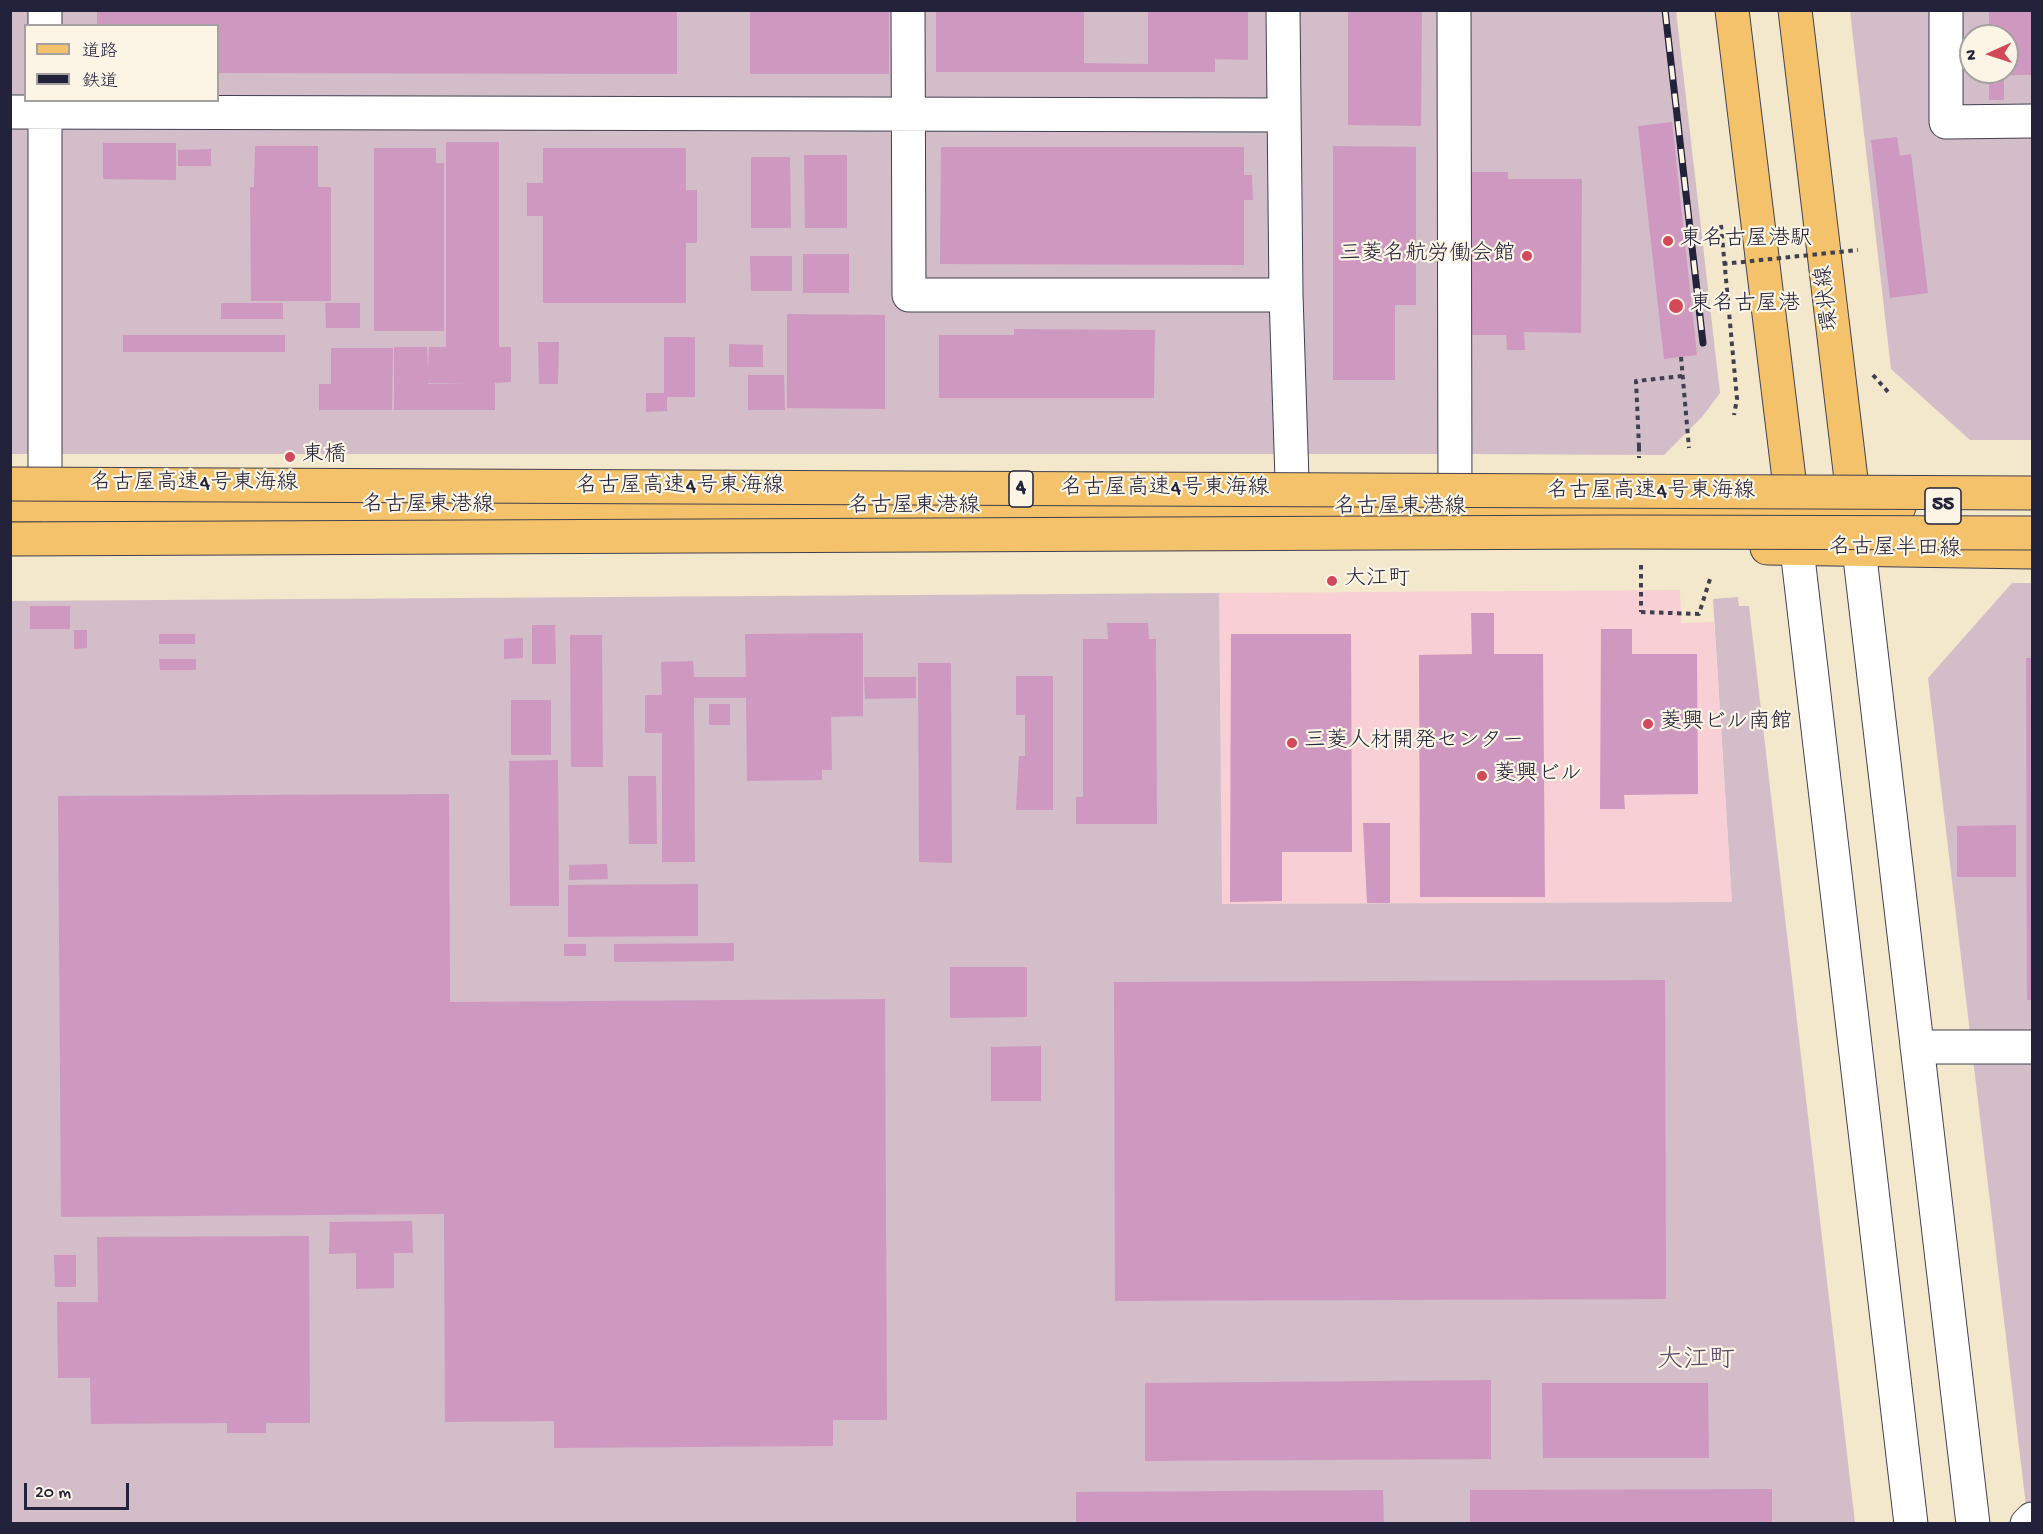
<!DOCTYPE html>
<html>
<head>
<meta charset="utf-8">
<style>
	body { margin:0 }
	#map { position:relative; width:2043px; height:1534px; overflow:hidden; background:#f3e7cc; font-family:"Gochi Hand","Klee One",sans-serif }
	canvas { display:block }
	.frame { position:absolute; inset:0; border:12px solid #22223b; pointer-events:none }
	.legend { position:absolute; left:24px; top:24px; width:195px; height:78px; box-sizing:border-box; background:#fcf5e5; border:2px solid #a5a1a1; margin:0; padding:8px 10px; list-style:none; font-size:18px; color:#22223b }
	.legend li { display:flex; align-items:center; gap:12px; height:30px }
	.legend b { width:30px; border:2px solid #a5a1a1 }
	.north { position:absolute; left:1959px; top:24px; width:60px; height:60px; box-sizing:border-box; background:#fcf5e5; border:2px solid #a5a1a1; border-radius:50%; rotate:267deg; font-size:16px; font-weight:700; line-height:24px; text-align:center; color:#22223b }
	.north::after { content:''; display:block; margin:auto; width:21px; height:27px; background:#d1495b; clip-path:polygon(50% 0,100% 100%,50% 72%,0 100%) }
	.scale { position:absolute; left:24px; top:1483px; width:105px; height:27px; box-sizing:border-box; border:3px solid #22223b; border-top:0; padding-left:8px; font-size:18px; line-height:21px; white-space:nowrap; color:#22223b; -webkit-text-stroke:4px #fcf5e5; paint-order:stroke }
</style>
</head>
<body>
<div id="map">
<canvas width="2043" height="1534"></canvas>
<div class="frame"></div>
<ul class="legend">
<li><b style="height:8px;background:#f3c26a"></b>道路</li>
<li><b style="height:8px;background:#22223b"></b>鉄道</li>
</ul>
<div class="north">N</div>
<div class="scale">20 m</div>
</div>
<script>
const g = document.querySelector('canvas').getContext('2d');
g.lineJoin = 'round';
function paint(path, color) {
  g.fillStyle = color;
  g.fill(path, 'evenodd');
}
function stroke(path, color, width, dash) {
  g.strokeStyle = color;
  g.lineWidth = width;
  g.lineCap = dash ? 'butt' : 'round';
  g.setLineDash(dash || []);
  g.stroke(path);
}
function label(font, color, halo, rows, align = 'center') {
  g.font = font + ' "Gochi Hand","Klee One",sans-serif';
  g.lineWidth = 4.5;
  g.setLineDash([]);
  g.textBaseline = 'middle';
  g.strokeStyle = halo;
  g.fillStyle = color;
  for (const [text, x, y, turn = 0] of rows) {
    g.save();
    g.translate(x, y);
    g.rotate((+turn || 0) * Math.PI / 180);
    g.textAlign = isNaN(turn) ? turn : align;
    if (halo) g.strokeText(text, 0, 0);
    g.fillText(text, 0, 0);
    g.restore();
  }
}
paint(new Path2D(`
	M 1680,590 L 1681,623 L 1714,622 L 1732,902 L 1221,904 L 1219,593 Z`), '#f7cfd4');
paint(new Path2D(`
	M 11,11 L 1443,11 L 1445,454 L 11,454 ZM 26,26 L 218,26 L 218,100 L 26,100 Z
	M 1464,11 L 1676,11 L 1720,393 L 1702,417 L 1664,455 L 1465,454 Z
	M 1850,11 L 2032,11 L 2032,440 L 1970,440 L 1891,369 ZM 1971,36 L 2007,36 L 2007,72 L 1971,72 Z
	M 2012,583 L 2032,583 L 2032,1523 L 2028,1523 L 1928,678 Z
	M 1219,593 L 1222,904 L 1732,902 L 1713,599 L 1738,597 L 1739,606 L 1749,606 L 1855,1523 L 11,1523 L 10,601 Z`), '#d2bdc8');
paint(new Path2D(`
	M 97,10 L 677,10 L 677,74 L 218,73 L 218,26 L 97,26 Z
	M 750,10 L 889,10 L 889,74 L 750,74 Z
	M 936,10 L 1084,10 L 1084,63 L 1148,64 L 1148,10 L 1248,10 L 1248,60 L 1215,59 L 1215,72 L 936,72 Z
	M 1348,10 L 1422,10 L 1421,126 L 1348,125 Z
	M 1989,10 L 2032,10 L 2032,75 L 2004,75 L 2004,100 L 1989,100 L 1989,72 L 2007,72 L 2007,36 L 1989,36 Z
	M 1672,122 L 1697,355 L 1664,359 L 1638,126 Z
	M 1897,137 L 1900,156 L 1911,154 L 1928,293 L 1890,298 L 1871,140 Z
	M 446,142 L 499,142 L 499,347 L 511,347 L 511,382 L 495,383 L 495,410 L 394,410 L 394,347 L 427,347 L 428,368 L 429,347 L 446,347 ZM 428,383 L 465,383 L 428,384 Z
	M 103,143 L 176,143 L 176,180 L 103,179 Z
	M 255,146 L 318,146 L 318,187 L 331,187 L 331,301 L 251,301 L 250,187 L 254,187 Z
	M 1333,146 L 1416,147 L 1416,305 L 1395,305 L 1395,380 L 1333,380 Z
	M 941,147 L 1244,147 L 1244,175 L 1252,175 L 1253,200 L 1244,200 L 1244,265 L 940,264 Z
	M 374,148 L 436,148 L 436,163 L 444,163 L 444,331 L 374,331 Z
	M 543,148 L 686,148 L 686,190 L 697,190 L 697,243 L 686,243 L 686,303 L 543,303 L 543,216 L 527,216 L 527,183 L 543,183 Z
	M 211,149 L 211,166 L 178,166 L 178,150 Z
	M 804,155 L 847,155 L 847,228 L 805,228 Z
	M 751,157 L 790,157 L 791,228 L 751,228 Z
	M 1472,172 L 1508,172 L 1508,179 L 1582,179 L 1581,333 L 1524,332 L 1525,350 L 1507,350 L 1506,335 L 1472,335 Z
	M 803,254 L 849,254 L 849,293 L 803,293 Z
	M 750,256 L 792,256 L 792,291 L 751,291 Z
	M 221,303 L 283,303 L 283,319 L 221,319 Z
	M 325,303 L 360,303 L 360,328 L 326,328 Z
	M 787,314 L 885,315 L 885,409 L 787,408 Z
	M 1014,329 L 1155,330 L 1154,398 L 939,398 L 939,335 L 1014,335 Z
	M 123,335 L 285,335 L 285,352 L 123,352 Z
	M 664,337 L 695,337 L 695,397 L 667,397 L 667,411 L 646,412 L 646,393 L 664,393 Z
	M 538,342 L 559,342 L 558,384 L 539,384 Z
	M 729,344 L 763,345 L 763,367 L 729,367 Z
	M 331,348 L 393,348 L 392,410 L 319,410 L 319,384 L 331,384 Z
	M 748,375 L 784,375 L 785,410 L 748,410 Z
	M 30,606 L 70,606 L 70,629 L 30,629 Z
	M 1471,613 L 1494,613 L 1494,654 L 1543,654 L 1545,897 L 1420,897 L 1419,655 L 1472,654 Z
	M 1107,623 L 1148,623 L 1149,639 L 1156,639 L 1157,824 L 1076,824 L 1076,797 L 1083,797 L 1083,639 L 1108,639 Z
	M 532,625 L 555,625 L 556,664 L 532,664 Z
	M 1601,629 L 1632,629 L 1632,654 L 1697,654 L 1698,794 L 1624,795 L 1625,809 L 1600,809 Z
	M 74,630 L 87,630 L 87,648 L 74,649 Z
	M 863,633 L 863,716 L 831,717 L 832,770 L 822,770 L 822,780 L 747,781 L 746,698 L 694,698 L 695,862 L 662,862 L 662,733 L 645,733 L 645,695 L 662,695 L 661,662 L 693,661 L 694,677 L 746,677 L 745,634 Z
	M 159,634 L 195,634 L 195,644 L 159,644 Z
	M 1231,634 L 1351,634 L 1352,852 L 1282,852 L 1282,901 L 1230,902 Z
	M 570,635 L 602,635 L 603,767 L 571,767 Z
	M 523,638 L 523,658 L 504,659 L 504,639 Z
	M 2026,658 L 2032,658 L 2032,1000 L 2027,1000 Z
	M 159,659 L 196,659 L 196,670 L 160,670 Z
	M 918,663 L 951,663 L 952,863 L 919,862 Z
	M 1016,676 L 1053,676 L 1053,810 L 1016,810 L 1019,756 L 1025,756 L 1025,715 L 1016,715 Z
	M 864,677 L 916,677 L 916,698 L 865,699 Z
	M 511,700 L 551,700 L 551,755 L 511,755 Z
	M 709,704 L 730,704 L 730,725 L 709,725 Z
	M 558,760 L 559,906 L 510,906 L 509,761 Z
	M 628,776 L 656,776 L 657,844 L 629,844 Z
	M 449,794 L 450,1002 L 885,999 L 887,1420 L 833,1420 L 833,1446 L 554,1448 L 554,1421 L 445,1422 L 444,1214 L 61,1217 L 58,796 Z
	M 1363,823 L 1390,823 L 1390,903 L 1367,903 Z
	M 2016,825 L 2016,877 L 1957,877 L 1957,826 Z
	M 607,864 L 608,879 L 569,880 L 569,865 Z
	M 698,884 L 698,936 L 568,937 L 568,885 Z
	M 734,943 L 734,961 L 614,962 L 614,944 Z
	M 564,944 L 586,944 L 586,956 L 564,956 Z
	M 950,967 L 1027,967 L 1027,1017 L 950,1018 Z
	M 1665,980 L 1666,1299 L 1115,1301 L 1114,982 Z
	M 1041,1046 L 1041,1101 L 991,1101 L 991,1047 Z
	M 412,1221 L 413,1253 L 394,1253 L 394,1288 L 356,1289 L 356,1253 L 329,1254 L 330,1222 Z
	M 309,1236 L 310,1423 L 266,1423 L 266,1433 L 227,1433 L 227,1423 L 91,1424 L 90,1378 L 58,1378 L 57,1302 L 98,1302 L 97,1237 Z
	M 54,1255 L 76,1255 L 76,1287 L 55,1287 Z
	M 1491,1380 L 1491,1459 L 1145,1461 L 1145,1383 Z
	M 1542,1383 L 1708,1383 L 1709,1458 L 1543,1458 Z
	M 1772,1489 L 1772,1524 L 1470,1524 L 1470,1490 Z
	M 1383,1490 L 1384,1524 L 1076,1524 L 1076,1492 Z`), '#cf98c0');
const minor = new Path2D(`
	M 45,10 L 45,26
	M 908,10 L 909,295 L 1286,295
	M 1283,10 L 1286,295 L 1293,510
	M 1454,10 L 1455,509
	M 1946,10 L 1946,122 L 2032,121
	M 45,100 L 45,505
	M 10,112 L 1283,115
	M 1797,549 L 1911,1524
	M 1859,549 L 1973,1524
	M 1917,1047 L 2032,1047
	M 2027,1524 L 2032,1519`);
const major = new Path2D(`
	M 1732,10 L 1794,520
	M 1795,10 L 1856,521
	M 10,505 L 1293,510 L 1899,507
	M 1767,548 L 2032,552`);
stroke(minor, '#414051', 35);
stroke(major, '#414051', 35);
stroke(new Path2D(`
	M 1721,225 L 1737,399 L 1734,415
	M 1681,357 L 1689,448
	M 1873,375 L 1889,393
	M 1639,447 L 1636,381 L 1683,376
	M 1641,612 L 1699,614 L 1710,579`), '#414051', 4, [4.5, 4.5]);
stroke(minor, '#fff', 33);
stroke(major, '#f3c26a', 33);
const rail = new Path2D(`
	M 1665,10 L 1703,343`);
stroke(rail, '#22223b', 7);
stroke(rail, '#fcf5e5', 4.5, [14]);
const highwayBridge = new Path2D(`
	M 10,484 L 2032,493
	M 10,539 L 1616,532 L 2032,533`);
stroke(highwayBridge, '#414051', 35, []);
stroke(new Path2D(`
	M 1723,264 L 1858,250
	M 1639,447 L 1639,458
	M 1641,565 L 1641,612`), '#414051', 4, [4.5, 4.5]);
stroke(highwayBridge, '#f3c26a', 33);
for (const [x, y, r, color] of [
	[1668,241,6,"#d1495b"],
	[1527,256,6,"#d1495b"],
	[1676,306,8,"#d1495b"],
	[290,457,6,"#d1495b"],
	[1332,581,6,"#d1495b"],
	[1648,724,6,"#d1495b"],
	[1292,743,6,"#d1495b"],
	[1482,776,6,"#d1495b"]
]) {
  const dot = new Path2D();
  dot.arc(x, y, r, 0, 2 * Math.PI);
  g.fillStyle = color;
  g.fill(dot);
  stroke(dot, '#fcf5e5', 2);
}
for (const [x, y, w] of [
	[1021,489,24],
	[1943,506,36]
]) {
  const box = new Path2D();
  box.roundRect(x - w / 2, y - 18, w, 36, 4.5);
  g.fillStyle = '#fcf5e5';
  g.fill(box);
  stroke(box, '#22223b', 1.5);
}
label('bold 21px', '#22223b', null, [
	["4",1021,489],
	["55",1943,506]
]);
label('22px', '#22223b', '#fcf5e5', [
	["東名古屋港駅",1680,241],
	["三菱名航労働会館",1515,256,"right"],
	["東名古屋港",1690,306],
	["東橋",302,457],
	["大江町",1344,581],
	["菱興ビル南館",1660,724],
	["三菱人材開発センター",1304,743],
	["菱興ビル",1494,776]
], 'left');
label('22px', '#22223b', '#fcf5e5', [
	["環状線",1829,298,-97],
	["名古屋高速4号東海線",194,485],
	["名古屋高速4号東海線",680,488],
	["名古屋高速4号東海線",1165,490],
	["名古屋高速4号東海線",1651,493],
	["名古屋東港線",428,507],
	["名古屋東港線",914,508],
	["名古屋東港線",1400,509],
	["名古屋半田線",1895,550,1]
]);
label('26px', '#5f4b6a', '#fcf5e5', [
	["大江町",1696,1362]
]);
</script>
</body>
</html>
